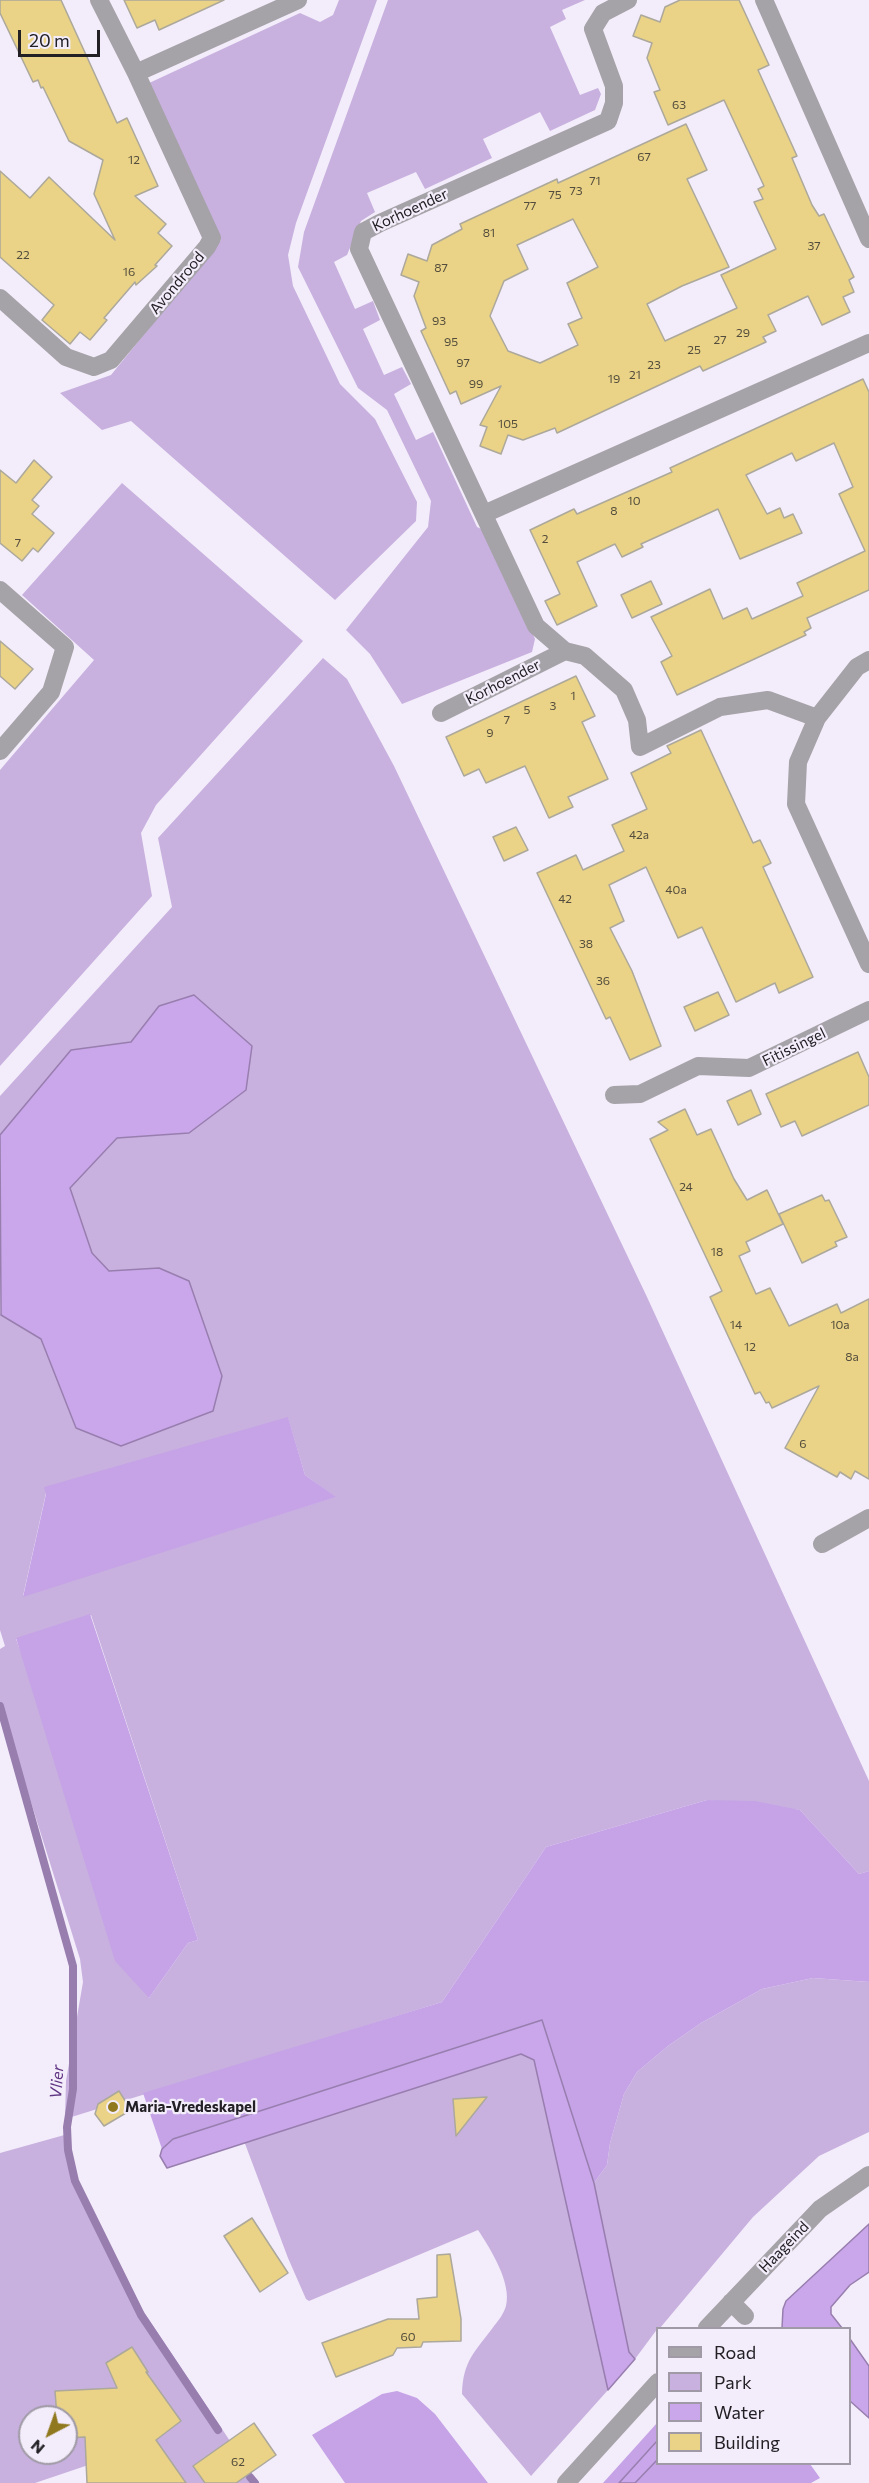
<!DOCTYPE html>
<html>
<head>
<meta charset="utf-8">
<style>
	body { margin:0 }
	#map { position:relative; width:869px; height:2483px; overflow:hidden; background:#f3ecfa; font-family:Commissioner,sans-serif }
	canvas { display:block }
	.legend { position:absolute; left:656px; top:2327px; width:195px; height:138px; box-sizing:border-box; background:#f3ecfa; border:2px solid #9f9aa5; margin:0; padding:8px 10px; list-style:none; font-size:18px; color:#222025 }
	.legend li { display:flex; align-items:center; gap:12px; height:30px }
	.legend b { width:30px; border:2px solid #9f9aa5 }
	.north { position:absolute; left:18px; top:2405px; width:60px; height:60px; box-sizing:border-box; background:#f3ecfa; border:2px solid #9f9aa5; border-radius:50%; rotate:221deg; font-size:16px; font-weight:700; line-height:24px; text-align:center; color:#222025 }
	.north::after { content:''; display:block; margin:auto; width:21px; height:27px; background:#90781e; clip-path:polygon(50% 0,100% 100%,50% 72%,0 100%) }
	.scale { position:absolute; left:18px; top:30px; width:82px; height:27px; box-sizing:border-box; border:3px solid #222025; border-top:0; padding-left:8px; font-size:18px; line-height:21px; white-space:nowrap; color:#222025; -webkit-text-stroke:4px #f3ecfa; paint-order:stroke }
</style>
</head>
<body>
<div id="map">
<canvas width="869" height="2483"></canvas>
<ul class="legend">
<li><b style="height:8px;background:#a5a2a8"></b>Road</li>
<li><b style="height:16px;background:#c8b1df"></b>Park</li>
<li><b style="height:16px;background:#caa7ea"></b>Water</li>
<li><b style="height:16px;background:#ead386"></b>Building</li>
</ul>
<div class="north">N</div>
<div class="scale">20 m</div>
</div>
<script>
const g = document.querySelector('canvas').getContext('2d');
g.lineJoin = 'round';
function paint(path, color) {
  g.fillStyle = color;
  g.fill(path, 'evenodd');
}
function stroke(path, color, width, dash) {
  g.strokeStyle = color;
  g.lineWidth = width;
  g.lineCap = dash ? 'butt' : 'round';
  g.setLineDash(dash || []);
  g.stroke(path);
}
function label(font, color, halo, rows, align = 'center') {
  g.font = font + ' Commissioner,sans-serif';
  g.lineWidth = 4.5;
  g.setLineDash([]);
  g.textBaseline = 'middle';
  g.strokeStyle = halo;
  g.fillStyle = color;
  for (const [text, x, y, turn = 0] of rows) {
    g.save();
    g.translate(x, y);
    g.rotate((+turn || 0) * Math.PI / 180);
    g.textAlign = isNaN(turn) ? turn : align;
    if (halo) g.strokeText(text, 0, 0);
    g.fillText(text, 0, 0);
    g.restore();
  }
}
paint(new Path2D(`
	M 339,0 L 377,0 L 296,223 L 288,255 L 293,286 L 340,384 L 375,419 L 417,502 L 416,521 L 335,600 L 131,421 L 102,430 L 60,393 L 111,375 L 221,240 L 147,84 L 300,13 L 320,22 L 333,15 Z
	M 388,0 L 585,0 L 562,10 L 566,19 L 550,27 L 580,95 L 598,88 L 601,94 L 595,110 L 550,131 L 540,112 L 483,139 L 492,158 L 425,189 L 416,172 L 367,193 L 375,212 L 361,221 L 347,255 L 334,262 L 355,309 L 373,301 L 380,320 L 363,329 L 384,375 L 402,367 L 411,384 L 394,394 L 416,440 L 433,432 L 477,527 L 484,530 L 535,639 L 532,652 L 402,704 L 370,654 L 346,630 L 428,527 L 431,501 L 387,410 L 358,388 L 298,267 L 304,232 Z
	M 122,483 L 303,641 L 156,805 L 141,833 L 152,896 L 0,1066 L 0,770 L 94,660 L 22,595 Z
	M 323,658 L 347,679 L 394,766 L 647,1297 L 869,1781 L 869,1871 L 859,1874 L 800,1810 L 707,1800 L 546,1847 L 442,2002 L 65,2119 L 66,2081 L 83,1982 L 80,1959 L 0,1703 L 0,1649 L 5,1646 L 0,1630 L 0,1312 L 1,1315 L 41,1339 L 76,1429 L 159,1268 L 109,1271 L 92,1253 L 70,1188 L 117,1138 L 189,1133 L 252,1046 L 194,995 L 159,1006 L 131,1042 L 71,1050 L 0,1135 L 0,1096 L 172,907 L 158,838 ZM 288,1418 L 305,1475 L 335,1497 L 23,1596 L 46,1493 ZM 91,1615 L 198,1940 L 188,1943 L 149,1998 L 16,1639 Z
	M 813,1978 L 869,1982 L 869,2132 L 819,2156 L 753,2217 L 660,2328 L 658,2328 L 635,2359 L 629,2352 L 594,2183 L 607,2165 L 610,2143 L 624,2094 L 637,2072 L 668,2046 L 701,2023 L 762,1989 Z
	M 521,2054 L 534,2060 L 608,2390 L 531,2476 L 462,2394 C 463,2360 475,2352 494,2326 C 499,2320 504,2313 506,2306 C 512,2283 490,2248 478,2230 L 309,2301 L 306,2299 L 288,2258 L 244,2141 Z
	M 68,2134 L 79,2184 L 142,2309 L 258,2483 L 134,2483 L 118,2455 L 35,2483 L 0,2483 L 0,2153 ZM 30,2417 L 66,2417 L 66,2453 L 30,2453 Z`), '#c8b1df');
paint(new Path2D(`
	M 288,1417 L 305,1475 L 336,1497 L 23,1597 L 46,1494 L 44,1487 Z
	M 90,1614 L 198,1940 L 188,1943 L 149,1998 L 115,1961 L 16,1638 Z
	M 707,1800 L 755,1801 L 800,1810 L 859,1874 L 869,1871 L 869,1982 L 813,1978 L 762,1989 L 701,2023 L 668,2046 L 637,2072 L 624,2094 L 610,2143 L 607,2165 L 594,2183 L 542,2020 L 173,2139 L 162,2149 L 143,2093 L 442,2002 L 546,1847 Z
	M 397,2391 L 417,2398 L 435,2414 L 488,2483 L 345,2483 L 312,2435 L 382,2394 Z
	M 657,2423 L 657,2441 L 619,2483 L 603,2483 Z
	M 657,2460 L 658,2464 L 810,2464 L 820,2478 L 811,2483 L 635,2483 Z`), '#c5a3e6');
const water = new Path2D(`
	M 194,995 L 252,1046 L 246,1090 L 189,1133 L 117,1138 L 70,1188 L 92,1253 L 109,1271 L 159,1268 L 189,1281 L 222,1376 L 213,1411 L 121,1446 L 76,1428 L 41,1339 L 1,1315 L 0,1135 L 71,1050 L 131,1042 L 159,1006 Z
	M 542,2020 L 594,2183 L 629,2352 L 635,2359 L 608,2390 L 534,2060 L 521,2054 L 167,2168 L 160,2156 L 162,2149 L 173,2139 Z
	M 869,2224 L 869,2272 L 850,2285 L 831,2307 L 831,2314 L 842,2328 L 782,2328 L 783,2309 L 786,2301 Z
	M 850,2339 L 869,2366 L 869,2418 L 850,2401 Z
	M 657,2441 L 657,2460 L 635,2483 L 619,2483 Z`);
paint(water, '#caa7ea');
stroke(water, '#987eaf', 1.5);
stroke(new Path2D(`
	M 0,1706 L 73,1966 L 73,2089 L 67,2127 L 68,2150 L 75,2181 L 141,2315 L 218,2430
	M 250,2477 L 255,2483`), '#987eaf', 8);
const building = new Path2D(`
	M 0,0 L 61,0 L 117,123 L 127,118 L 158,186 L 135,196 L 166,224 L 158,233 L 172,246 L 155,265 L 157,266 L 136,285 L 135,282 L 104,318 L 107,320 L 90,340 L 80,332 L 70,344 L 42,320 L 54,305 L 0,257 L 0,171 L 30,198 L 49,177 L 115,240 L 94,194 L 103,160 L 69,141 L 43,87 L 41,88 L 38,80 L 33,82 L 0,13 Z
	M 124,0 L 224,0 L 159,30 L 155,20 L 137,28 Z
	M 680,0 L 739,0 L 769,65 L 758,70 L 797,156 L 792,158 L 812,205 L 819,216 L 824,214 L 854,277 L 849,280 L 854,292 L 843,297 L 850,312 L 822,325 L 808,296 L 768,315 L 776,331 L 763,337 L 766,342 L 703,371 L 700,366 L 557,433 L 555,428 L 523,440 L 508,435 L 501,454 L 480,446 L 487,427 L 480,425 L 501,386 L 461,404 L 456,391 L 450,394 L 421,331 L 426,328 L 414,296 L 419,282 L 401,275 L 408,254 L 427,261 L 432,245 L 462,229 L 460,224 L 557,179 L 558,183 L 686,124 L 707,170 L 687,179 L 729,267 L 682,286 L 647,304 L 665,341 L 737,308 L 721,275 L 776,249 L 754,202 L 763,199 L 758,189 L 764,186 L 724,100 L 668,125 L 654,92 L 660,90 L 647,58 L 652,43 L 633,36 L 641,15 L 660,22 L 665,7 ZM 573,219 L 598,267 L 567,283 L 582,318 L 568,324 L 578,345 L 540,363 L 508,351 L 490,316 L 504,281 L 528,269 L 517,245 Z
	M 863,379 L 869,392 L 869,590 L 807,618 L 811,628 L 804,632 L 806,635 L 677,695 L 661,662 L 672,656 L 651,617 L 710,589 L 723,619 L 747,608 L 752,619 L 803,596 L 797,583 L 865,551 L 839,494 L 853,487 L 834,443 L 796,461 L 792,453 L 746,475 L 767,514 L 780,508 L 784,518 L 793,514 L 802,533 L 740,559 L 718,509 L 641,544 L 643,547 L 622,557 L 615,544 L 577,562 L 597,606 L 557,625 L 545,601 L 560,594 L 530,530 L 574,509 L 577,514 L 629,491 L 672,472 L 670,468 Z
	M 34,460 L 52,477 L 32,500 L 39,506 L 32,514 L 54,533 L 38,552 L 33,548 L 22,561 L 0,543 L 0,470 L 16,483 Z
	M 651,581 L 662,604 L 632,618 L 621,595 Z
	M 0,641 L 33,669 L 15,689 L 0,676 Z
	M 576,676 L 595,716 L 582,722 L 608,779 L 568,797 L 573,807 L 549,818 L 525,766 L 486,783 L 479,769 L 464,776 L 446,737 Z
	M 701,730 L 753,843 L 760,840 L 771,863 L 763,867 L 813,977 L 779,993 L 775,983 L 736,1002 L 702,927 L 678,938 L 646,867 L 609,885 L 624,921 L 610,928 L 632,971 L 661,1046 L 630,1060 L 610,1017 L 606,1019 L 537,873 L 576,855 L 583,870 L 624,851 L 612,825 L 647,809 L 631,773 L 671,753 L 667,746 Z
	M 516,827 L 528,850 L 504,861 L 493,837 Z
	M 718,992 L 729,1015 L 695,1031 L 684,1007 Z
	M 858,1052 L 869,1077 L 869,1105 L 802,1136 L 795,1121 L 781,1127 L 766,1094 Z
	M 751,1090 L 761,1114 L 738,1125 L 727,1101 Z
	M 685,1109 L 697,1135 L 711,1129 L 734,1179 L 747,1200 L 767,1190 L 783,1224 L 746,1242 L 750,1251 L 739,1256 L 756,1294 L 770,1288 L 789,1326 L 837,1304 L 841,1313 L 869,1299 L 869,1479 L 855,1471 L 851,1479 L 840,1472 L 837,1477 L 785,1448 L 819,1386 L 772,1408 L 769,1402 L 766,1403 L 760,1392 L 755,1394 L 710,1297 L 722,1291 L 650,1139 L 668,1130 L 658,1122 Z
	M 822,1195 L 825,1201 L 829,1200 L 847,1237 L 835,1242 L 837,1246 L 802,1263 L 779,1214 Z
	M 119,2091 L 131,2110 L 104,2126 L 95,2114 L 98,2104 Z
	M 487,2097 L 456,2136 L 453,2099 Z
	M 252,2218 L 288,2273 L 260,2292 L 224,2236 Z
	M 450,2254 L 461,2319 L 461,2341 L 423,2342 L 421,2347 L 397,2348 L 393,2355 L 336,2377 L 322,2343 L 388,2319 L 419,2319 L 417,2299 L 437,2297 L 437,2255 Z
	M 132,2347 L 148,2372 L 146,2372 L 181,2421 L 156,2440 L 186,2483 L 87,2483 L 85,2437 L 66,2438 L 66,2417 L 57,2417 L 55,2391 L 117,2388 L 106,2363 Z
	M 254,2423 L 276,2455 L 236,2483 L 205,2483 L 193,2466 Z`);
paint(building, '#ead386');
stroke(building, '#aca89b', 1.5);
stroke(new Path2D(`
	M 628,0 L 603,13 L 593,29 L 614,86 L 614,103 L 608,121 L 380,223 L 363,232 L 359,249 L 536,626 L 565,651 L 585,656 L 624,690 L 637,720 L 640,747 L 720,707 L 768,700 L 817,718
	M 764,0 L 869,239
	M 136,73 L 298,0
	M 0,298 L 66,357 L 94,367 L 111,360 L 207,247 L 212,238 L 136,73 L 99,0
	M 484,514 L 869,343
	M 0,590 L 65,647 L 51,692 L 0,751
	M 869,660 L 857,667 L 817,718 L 798,762 L 796,804 L 869,964
	M 441,713 L 565,651
	M 614,1095 L 640,1094 L 698,1066 L 749,1068 L 869,1010
	M 822,1544 L 869,1518
	M 731,2302 L 745,2316
	M 707,2328 L 820,2209 L 869,2175
	M 566,2483 L 658,2382`), '#a5a2a8', 18);
for (const [x, y, r, color] of [
	[113,2107,6,"#90781e"]
]) {
  const dot = new Path2D();
  dot.arc(x, y, r, 0, 2 * Math.PI);
  g.fillStyle = color;
  g.fill(dot);
  stroke(dot, '#f3ecfa', 2);
}
label('12px', '#544d3d', null, [
	["63",679,105],
	["67",644,157],
	["12",134,160],
	["71",595,181],
	["73",576,191],
	["75",555,195],
	["77",530,206],
	["81",489,233],
	["37",814,246],
	["22",23,255],
	["87",441,268],
	["16",129,272],
	["93",439,321],
	["29",743,333],
	["27",720,340],
	["95",451,342],
	["25",694,350],
	["97",463,363],
	["23",654,365],
	["21",635,375],
	["19",614,379],
	["99",476,384],
	["105",508,424],
	["10",634,501],
	["8",614,511],
	["2",545,539],
	["7",18,543],
	["1",573,696],
	["3",553,706],
	["5",527,710],
	["7",507,720],
	["9",490,733],
	["42a",639,835],
	["40a",676,890],
	["42",565,899],
	["38",586,944],
	["36",603,981],
	["24",686,1187],
	["18",717,1252],
	["14",736,1325],
	["10a",840,1325],
	["12",750,1347],
	["8a",852,1357],
	["6",803,1444],
	["60",408,2337],
	["62",238,2462]
]);
label('15px', '#222025', '#f3ecfa', [
	["Korhoender",410,210,-25],
	["Avondrood",177,283,-50],
	["Korhoender",503,682,-27],
	["Fitissingel",794,1047,-26],
	["Haageind",784,2247,-46]
]);
label('bold 15px', '#222025', '#f3ecfa', [
	["Maria-Vredeskapel",125,2107]
], 'left');
label('italic 16px', '#603583', '#f3ecfa', [
	["Vlier",57,2082,-86]
]);
</script>
</body>
</html>
